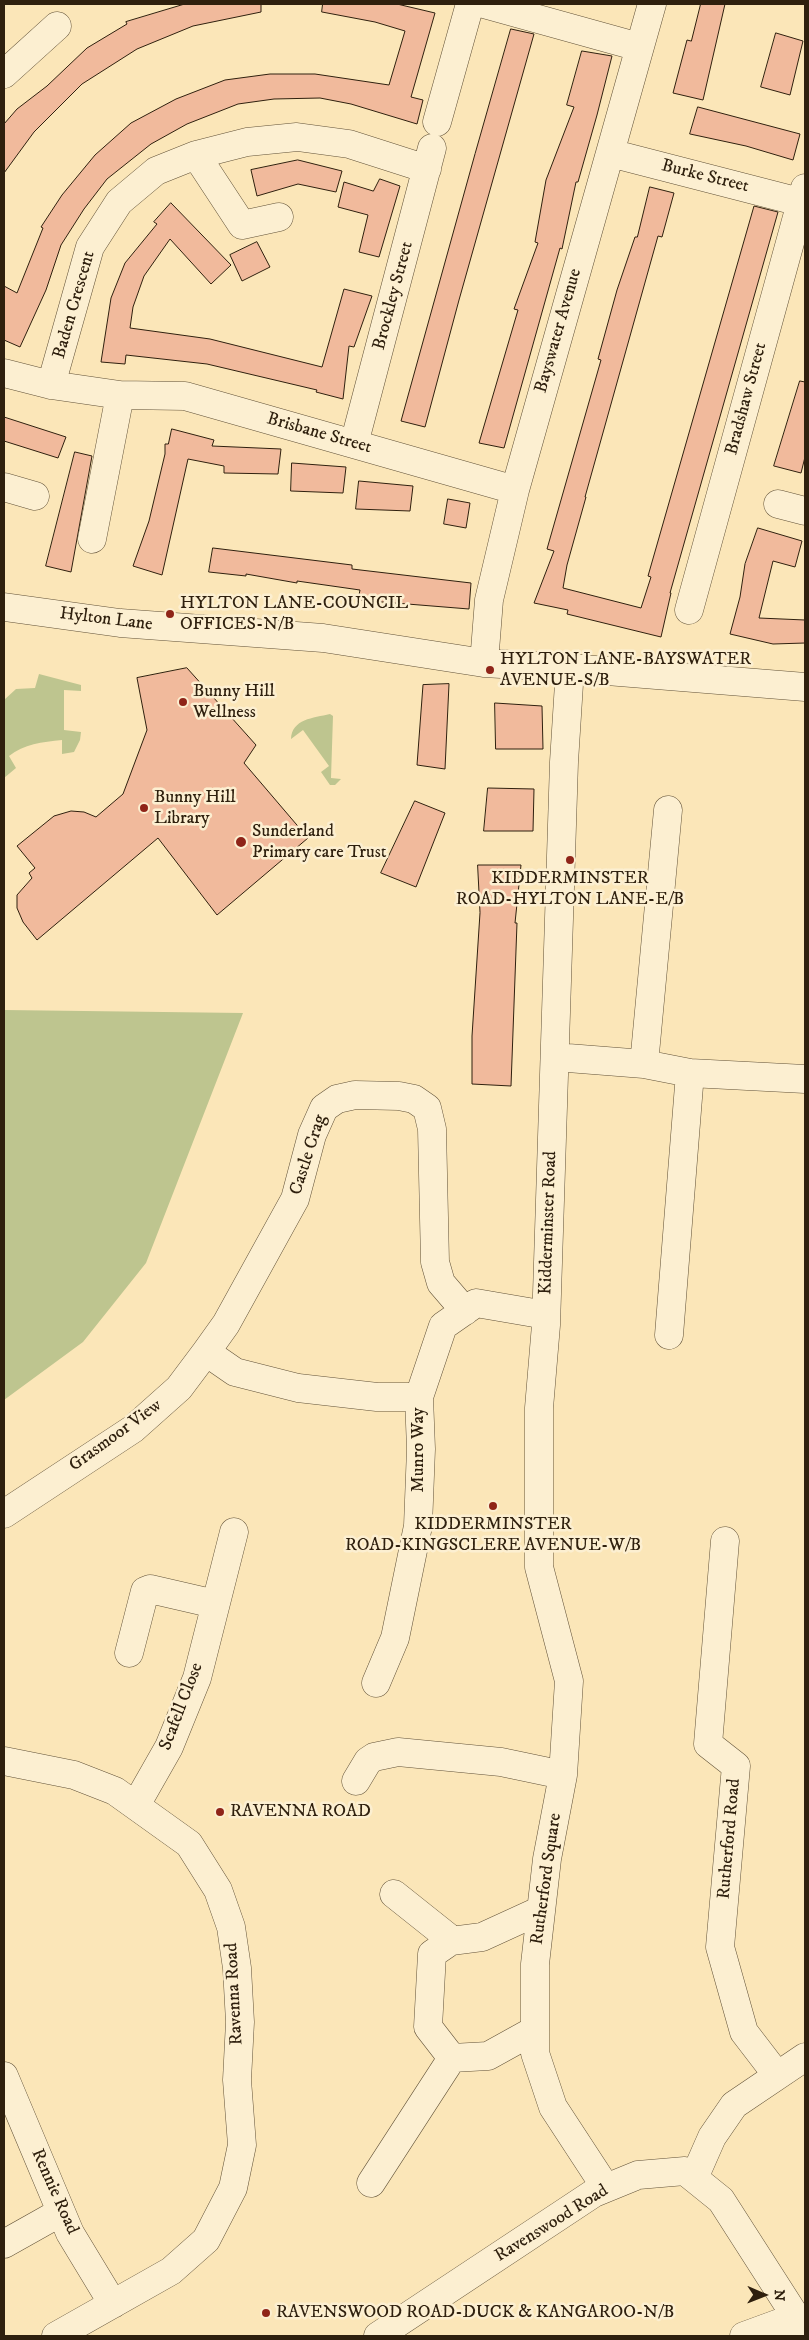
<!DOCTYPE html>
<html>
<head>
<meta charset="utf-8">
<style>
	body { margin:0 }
	#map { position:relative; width:809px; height:2340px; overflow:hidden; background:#fbe6b8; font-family:"IM FELL DW Pica",serif }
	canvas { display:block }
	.frame { position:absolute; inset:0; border:5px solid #2f200e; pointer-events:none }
	.north { position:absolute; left:739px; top:2270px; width:50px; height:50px; -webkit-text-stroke:4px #fcefd1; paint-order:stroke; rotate:91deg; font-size:14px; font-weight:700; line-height:20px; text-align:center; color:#2f200e }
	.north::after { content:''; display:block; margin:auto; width:18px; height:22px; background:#2f200e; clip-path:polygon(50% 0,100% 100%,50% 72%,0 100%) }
</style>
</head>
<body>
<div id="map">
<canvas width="809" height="2340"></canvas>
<div class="frame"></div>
<div class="north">N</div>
</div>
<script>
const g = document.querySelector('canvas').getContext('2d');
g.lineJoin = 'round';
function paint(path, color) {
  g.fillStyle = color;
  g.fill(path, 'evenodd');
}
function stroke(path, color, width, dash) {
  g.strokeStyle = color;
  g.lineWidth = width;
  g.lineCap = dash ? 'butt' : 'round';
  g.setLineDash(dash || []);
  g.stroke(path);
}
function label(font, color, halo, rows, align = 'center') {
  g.font = font + ' "IM FELL DW Pica",serif';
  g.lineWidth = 5;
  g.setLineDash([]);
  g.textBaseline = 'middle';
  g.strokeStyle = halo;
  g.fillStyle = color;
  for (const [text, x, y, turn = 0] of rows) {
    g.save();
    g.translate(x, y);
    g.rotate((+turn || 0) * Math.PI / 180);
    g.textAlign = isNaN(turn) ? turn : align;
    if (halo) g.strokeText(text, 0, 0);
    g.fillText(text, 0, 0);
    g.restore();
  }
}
paint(new Path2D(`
	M 39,674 L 81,685 L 81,691 L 64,690 L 64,730 L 81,732 L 80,740 L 74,752 L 62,754 L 62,740 C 42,742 24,744 9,756 L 16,768 L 4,778 L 4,700 L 16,689 L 35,688 Z
	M 330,714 L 333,716 L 331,778 L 341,779 L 335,785 L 330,785 L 321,772 L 329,766 L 303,730 L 291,739 C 292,719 313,718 330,714 Z
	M 4,1010 L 243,1013 L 146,1263 L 83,1342 L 4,1400 Z`), '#bec58f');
const building = new Path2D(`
	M 185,4 L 261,4 L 261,12 L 193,26 L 137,49 L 82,84 L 34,132 L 4,173 L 4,124 L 17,109 L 47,86 L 87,48 L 127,24 L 126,22 Z
	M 323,4 L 397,4 L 435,13 L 411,97 L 423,100 L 417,124 L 351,104 L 320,98 L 274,99 L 238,104 L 187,124 L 151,144 L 107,179 L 84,209 L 61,245 L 46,290 L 20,347 L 4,340 L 4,286 L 17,293 L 43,228 L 41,227 L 62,195 L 95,155 L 131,123 L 176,99 L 225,80 L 270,74 L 315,74 L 389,85 L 405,31 L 375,22 L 322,12 Z
	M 701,4 L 725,4 L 703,100 L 673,93 L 687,40 L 691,41 Z
	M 511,29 L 534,34 L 459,300 L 425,427 L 401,421 L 475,154 Z
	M 776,33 L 803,41 L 790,95 L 761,87 Z
	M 582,51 L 612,56 L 597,115 L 578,182 L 576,182 L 562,249 L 560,248 L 504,448 L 479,443 L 518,310 L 514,309 L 538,243 L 535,242 L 546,180 L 574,107 L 567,105 Z
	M 698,107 L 800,134 L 793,160 L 746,146 L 690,134 Z
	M 298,160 L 342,171 L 336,192 L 298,184 L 257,196 L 251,170 Z
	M 380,179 L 400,186 L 379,257 L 359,252 L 368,215 L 338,207 L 344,182 L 373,191 Z
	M 650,187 L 674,193 L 662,237 L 658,236 L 585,497 L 586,497 L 567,565 L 563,588 L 641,608 L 651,577 L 648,576 L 754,206 L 778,212 L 670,593 L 671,593 L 661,637 L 567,614 L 568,610 L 534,603 L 554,551 L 547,549 L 601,360 L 598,359 L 617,290 L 635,237 L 637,237 Z
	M 171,203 L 231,265 L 211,284 L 170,239 L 144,276 L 133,307 L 130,328 L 210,339 L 322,367 L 344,289 L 372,296 L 354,347 L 349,346 L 343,399 L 316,392 L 317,390 L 207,364 L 126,355 L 125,364 L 101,362 L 111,298 L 125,263 L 157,224 L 154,222 Z
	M 257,242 L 270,267 L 242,281 L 230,255 Z
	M 800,381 L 805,382 L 805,457 L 801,473 L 774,466 Z
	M 4,417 L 66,437 L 58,458 L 4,441 Z
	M 172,429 L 214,440 L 212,446 L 281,449 L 278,474 L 224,473 L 224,466 L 188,459 L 162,575 L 133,566 L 149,521 L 165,454 L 165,444 L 168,444 Z
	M 75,452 L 92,456 L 71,572 L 46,566 Z
	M 292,463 L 346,467 L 343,493 L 291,491 Z
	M 359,481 L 413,486 L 410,511 L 356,509 Z
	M 448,499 L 470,503 L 466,528 L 444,524 Z
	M 758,528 L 802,541 L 795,567 L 773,561 L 759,618 L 805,620 L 805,643 L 773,644 L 730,634 L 740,597 L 745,564 Z
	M 213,548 L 352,565 L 352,569 L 471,583 L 469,609 L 358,600 L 360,590 L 297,581 L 297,583 L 246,574 L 246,576 L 209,572 Z
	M 187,668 L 256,745 L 244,763 L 308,838 L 217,915 L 158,838 L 37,940 L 23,922 L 17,908 L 17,895 L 32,878 L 29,873 L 35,868 L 17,846 L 54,816 L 71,811 L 84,812 L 96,817 L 123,794 L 147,730 L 137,678 Z
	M 449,684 L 445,769 L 417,765 L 423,685 Z
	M 495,703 L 542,706 L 543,749 L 496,749 Z
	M 488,788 L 534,789 L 533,831 L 484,831 Z
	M 415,801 L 445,813 L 416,887 L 381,873 Z
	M 478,865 L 521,865 L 515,923 L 517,923 L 511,1086 L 472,1084 L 472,1036 L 480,913 Z`);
paint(building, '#f1ba9c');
stroke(building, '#2f200e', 1);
const minor = new Path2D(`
	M 484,4 L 639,47
	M 4,74 L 57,26
	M 437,122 L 470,4
	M 610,153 L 800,202
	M 196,155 L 242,225 L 279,217
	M 4,373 L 51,385 L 120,395 L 185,396 L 515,490
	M 51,385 L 90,247 L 119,202 L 156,171 L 196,155 L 247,142 L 297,137 L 349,144 L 427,169
	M 354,444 L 432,148
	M 4,487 L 35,496
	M 778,504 L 805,511
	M 92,539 L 120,395
	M 4,607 L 120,623 L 323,638 L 484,663 L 570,668 L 805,687
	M 689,610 L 805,188
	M 484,663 L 489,600 L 515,490 L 652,4
	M 555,1057 L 644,1064 L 690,1073 L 805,1079
	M 644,1064 L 668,810
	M 669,1335 L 690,1073
	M 206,1352 L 226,1324 L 295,1199 L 312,1135 L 324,1108 L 337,1099 L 355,1095 L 399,1096 L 414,1099 L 427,1108 L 432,1129 L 435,1262 L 441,1283 L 465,1311
	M 4,1514 L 133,1429 L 179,1388 L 206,1352 L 235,1372 L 298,1388 L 377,1397 L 419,1397
	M 725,1541 L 708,1744 L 736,1766 L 720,1947 L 744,2032 L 777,2075
	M 129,1653 L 145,1591 L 150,1589 L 215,1604
	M 376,1683 L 395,1638 L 418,1526 L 421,1449 L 419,1397 L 443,1326 L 476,1303 L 546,1315
	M 4,1761 L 74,1775 L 115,1791 L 189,1844 L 218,1890 L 231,1927 L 237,1968 L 240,2022 L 237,2080 L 242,2145 L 233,2188 L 206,2240 L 171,2271 L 56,2336
	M 563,1775 L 569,1681 L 539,1567 L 539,1408 L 546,1325 L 564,762 L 570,668
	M 356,1781 L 368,1761 L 374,1757 L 398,1752 L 501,1762 L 563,1775 L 547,1859 L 535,1964 L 535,2053 L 553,2107 L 606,2188
	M 136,1805 L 169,1747 L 197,1678 L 234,1532
	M 394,1894 L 453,1941
	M 535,2030 L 488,2056 L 452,2058 L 428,2027 L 432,1954 L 451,1941 L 482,1937 L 541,1910
	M 4,2076 L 70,2233 L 113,2304
	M 694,2178 L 712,2137 L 734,2105 L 805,2057
	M 371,2183 L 452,2058
	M 4,2244 L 61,2212
	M 378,2336 L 594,2193 L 638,2175 L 685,2171 L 721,2200 L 796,2317 L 801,2336
	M 744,2336 L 796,2317`);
stroke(minor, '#625238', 29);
stroke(minor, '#fcefd1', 28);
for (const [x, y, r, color] of [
	[170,614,5,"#8f2418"],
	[490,670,5,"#8f2418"],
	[183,702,5,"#8f2418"],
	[144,808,5,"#8f2418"],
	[241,842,6,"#8f2418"],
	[570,860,5,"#8f2418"],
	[493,1506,5,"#8f2418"],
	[220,1812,5,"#8f2418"],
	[266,2313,5,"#8f2418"]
]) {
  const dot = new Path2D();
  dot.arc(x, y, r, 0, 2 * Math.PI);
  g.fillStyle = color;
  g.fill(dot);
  stroke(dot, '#fcefd1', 2);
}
label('18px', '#2f200e', '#fcefd1', [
	["Burke Street",705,177,14],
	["Brockley Street",394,296,-75],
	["Baden Crescent",75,305,-74],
	["Bayswater Avenue",559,331,-74],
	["Bradshaw Street",747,399,-75],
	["Brisbane Street",319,434,16],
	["Hylton Lane",106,620,7],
	["Castle Crag",309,1155,-72],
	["Kidderminster Road",549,1223,-88],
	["Grasmoor View",116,1436,-36],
	["Munro Way",419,1450,-90],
	["Scafell Close",182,1707,-69],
	["Rutherford Road",730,1839,-85],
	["Rutherford Square",547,1879,-82],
	["Ravenna Road",235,1994,-93],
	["Rennie Road",54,2192,66],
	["Ravenswood Road",552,2224,-32]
]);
label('18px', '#2f200e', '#fcefd1', [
	["HYLTON LANE-COUNCIL",180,604],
	["OFFICES-N/B",180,625],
	["HYLTON LANE-BAYSWATER",500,660],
	["AVENUE-S/B",500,681],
	["Bunny Hill",193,692],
	["Wellness",193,713],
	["Bunny Hill",154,798],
	["Library",154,819],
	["Sunderland",252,832],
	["Primary care Trust",252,853],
	["KIDDERMINSTER",570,879,"center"],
	["ROAD-HYLTON LANE-E/B",570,900,"center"],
	["KIDDERMINSTER",493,1525,"center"],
	["ROAD-KINGSCLERE AVENUE-W/B",493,1546,"center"],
	["RAVENNA ROAD",230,1812],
	["RAVENSWOOD ROAD-DUCK & KANGAROO-N/B",276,2313]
], 'left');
</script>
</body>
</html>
